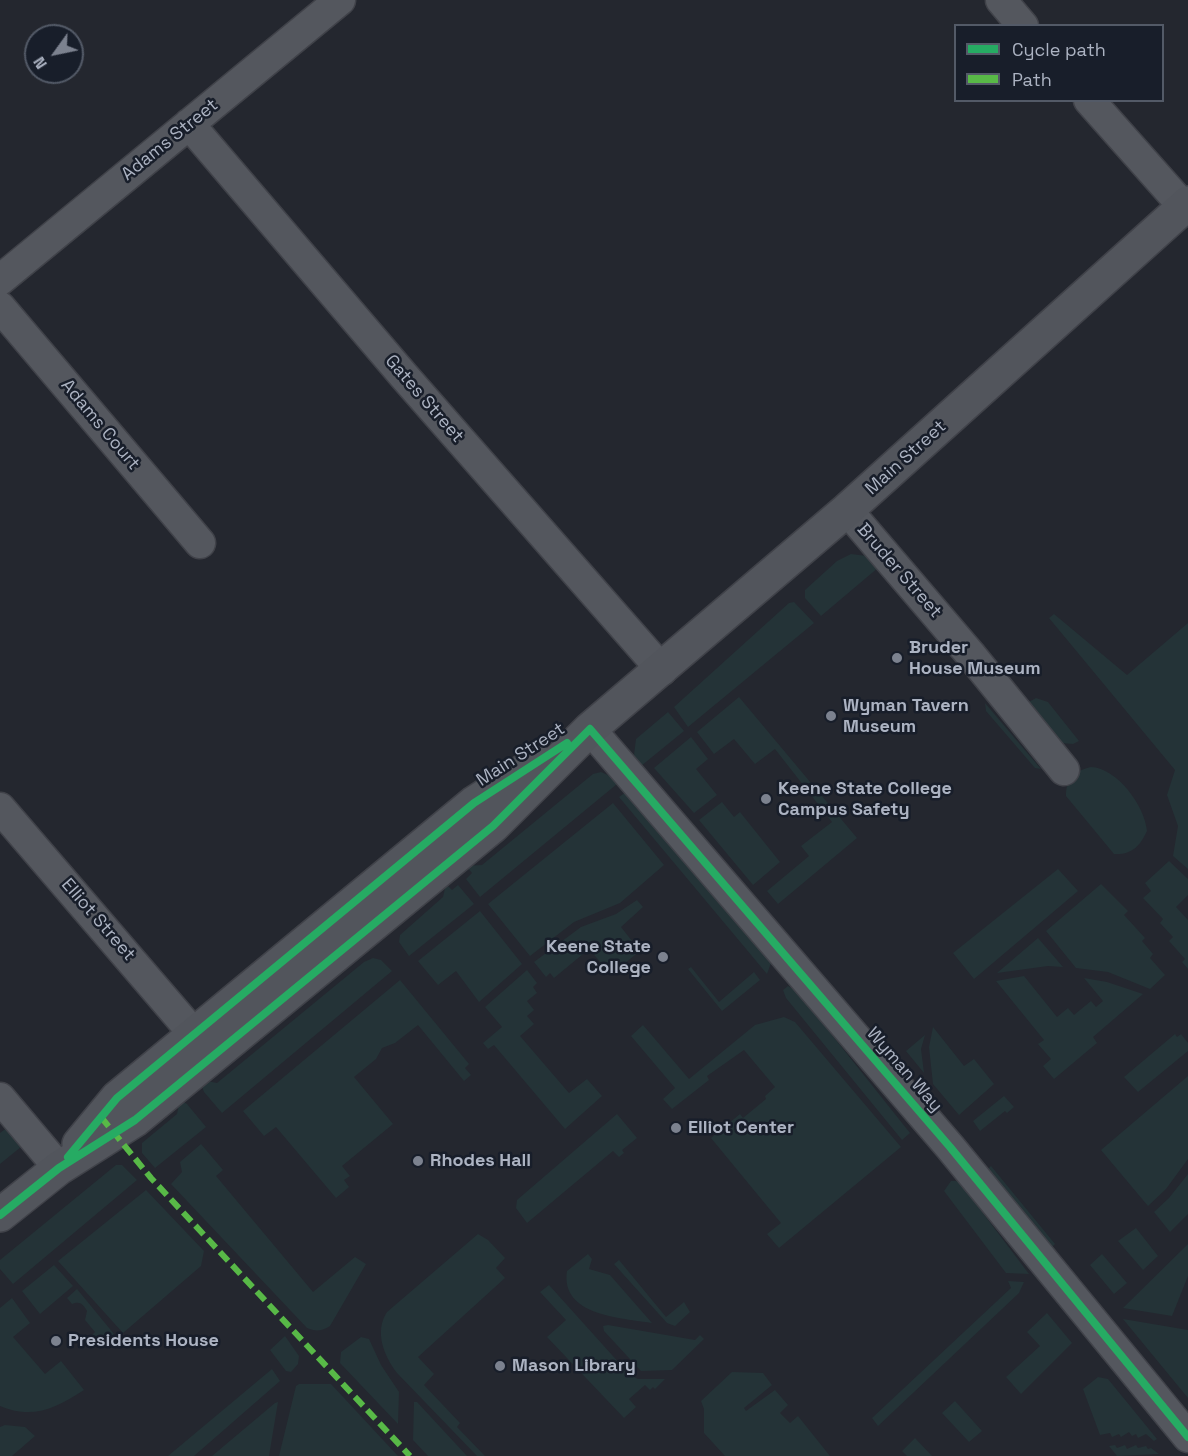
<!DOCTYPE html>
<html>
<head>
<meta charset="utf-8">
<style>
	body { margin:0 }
	#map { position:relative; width:1188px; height:1456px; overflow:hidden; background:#24272f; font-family:"Space Grotesk",sans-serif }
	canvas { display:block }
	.legend { position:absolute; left:954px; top:24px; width:210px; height:78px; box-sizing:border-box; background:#181e2a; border:2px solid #535a67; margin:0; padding:8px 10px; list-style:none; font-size:18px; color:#acb3c2 }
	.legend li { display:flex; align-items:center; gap:12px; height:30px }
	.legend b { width:30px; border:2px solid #535a67 }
	.north { position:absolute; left:24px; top:24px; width:60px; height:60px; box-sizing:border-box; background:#181e2a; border:2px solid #535a67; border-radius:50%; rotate:237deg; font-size:16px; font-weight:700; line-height:24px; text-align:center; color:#acb3c2 }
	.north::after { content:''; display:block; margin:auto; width:21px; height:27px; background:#7c828f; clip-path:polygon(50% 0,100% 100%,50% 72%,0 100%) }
</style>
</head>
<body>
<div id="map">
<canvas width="1188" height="1456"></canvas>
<ul class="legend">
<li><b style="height:8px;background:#26ab63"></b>Cycle path</li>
<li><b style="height:8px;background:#58b947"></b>Path</li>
</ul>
<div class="north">N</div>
</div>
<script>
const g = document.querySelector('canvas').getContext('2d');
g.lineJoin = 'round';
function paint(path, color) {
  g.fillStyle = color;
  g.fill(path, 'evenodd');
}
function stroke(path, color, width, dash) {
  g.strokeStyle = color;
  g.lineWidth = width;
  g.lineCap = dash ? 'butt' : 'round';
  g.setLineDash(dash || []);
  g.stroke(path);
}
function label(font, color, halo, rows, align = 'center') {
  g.font = font + ' "Space Grotesk",sans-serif';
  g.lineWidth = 5;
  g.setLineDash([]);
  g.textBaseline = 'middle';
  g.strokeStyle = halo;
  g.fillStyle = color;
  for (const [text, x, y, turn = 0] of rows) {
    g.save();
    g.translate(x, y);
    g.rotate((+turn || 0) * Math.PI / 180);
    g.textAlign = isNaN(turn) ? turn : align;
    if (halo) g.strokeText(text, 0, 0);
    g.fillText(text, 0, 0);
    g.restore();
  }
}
paint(new Path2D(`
	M 851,554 L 867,556 L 879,567 L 821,616 L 805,598 L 805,590 L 837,561 Z
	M 794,602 L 814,623 L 688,727 L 674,707 L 789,603 Z
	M 1054,614 L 1127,675 L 1188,623 L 1188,869 L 1173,856 L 1178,826 L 1167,795 L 1175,770 L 1049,618 Z
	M 739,697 L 857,838 L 778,904 L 767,891 L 809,856 L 801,846 L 832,822 L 775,749 L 755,764 L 734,739 L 714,754 L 697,732 Z
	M 1036,698 L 1048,702 L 1079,741 L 1073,744 L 1061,743 L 1027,703 Z
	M 985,703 L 1041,769 L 1035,768 L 986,711 Z
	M 668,712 L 684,731 L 641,766 L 634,755 L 636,739 Z
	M 691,737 L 708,759 L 696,769 L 717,795 L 694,813 L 654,768 Z
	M 1091,767 C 1117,768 1145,806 1147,831 C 1140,846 1132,855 1114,854 L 1066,796 C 1066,779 1074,771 1091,767 Z
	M 601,772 L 610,776 L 617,784 L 480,897 L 466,879 L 472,873 L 466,866 L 482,865 L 593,774 Z
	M 626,792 L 760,949 L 771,963 L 767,974 L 619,797 Z
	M 722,802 L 734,817 L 740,812 L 780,862 L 753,885 L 699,820 Z
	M 613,803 L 664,865 L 620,903 L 574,922 L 530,956 L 488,904 Z
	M 1169,861 L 1188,879 L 1188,895 L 1176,907 L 1188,920 L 1188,969 L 1182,962 L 1185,959 L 1169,941 L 1173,937 L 1160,923 L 1163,919 L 1143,898 L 1151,891 L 1145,883 Z
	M 1058,869 L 1078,891 L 974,979 L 953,953 Z
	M 446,884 L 452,890 L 458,885 L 474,904 L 409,956 L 399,942 L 400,935 L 443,897 Z
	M 1101,884 L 1128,911 L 1124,915 L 1145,938 L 1142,941 L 1153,954 L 1150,958 L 1165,975 L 1150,989 L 1108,972 L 1076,968 L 1046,931 Z
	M 637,900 L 643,907 L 621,927 L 640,951 L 614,972 L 606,962 L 602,964 L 589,949 L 554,978 L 550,973 L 546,977 L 534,962 L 581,927 L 616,914 Z
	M 480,911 L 522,964 L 479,1002 L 456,971 L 438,985 L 418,961 Z
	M 1038,938 L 1063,967 L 1048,966 L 997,973 Z
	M 373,958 L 381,960 L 392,971 L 222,1113 L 204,1092 L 201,1084 L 207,1081 L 217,1083 L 364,962 Z
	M 691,967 L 719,1002 L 754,972 L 760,980 L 722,1011 L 688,969 Z
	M 527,970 L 537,983 L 533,987 L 537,993 L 527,1001 L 534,1010 L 527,1016 L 534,1024 L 520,1036 L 569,1093 L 587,1079 L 602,1096 L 565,1129 L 494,1045 L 488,1049 L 483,1043 L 502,1027 L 485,1007 Z
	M 1024,976 L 1057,1017 L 1068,1008 L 1074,1015 L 1091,1001 L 1096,1007 L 1103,1001 L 1084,978 L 1107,982 L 1143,994 L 1093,1037 L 1097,1043 L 1054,1079 L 1043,1066 L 1051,1059 L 1038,1044 L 1044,1040 L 996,981 Z
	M 400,980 L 469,1064 L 465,1068 L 471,1075 L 464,1081 L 418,1025 L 395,1043 L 382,1048 L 376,1059 L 354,1077 L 393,1124 L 342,1166 L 350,1176 L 344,1180 L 349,1187 L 336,1198 L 276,1127 L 264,1136 L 243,1111 Z
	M 788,986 L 797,991 L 910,1133 L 902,1140 L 786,998 L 783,990 Z
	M 784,1017 L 795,1022 L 901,1147 L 779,1248 L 767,1234 L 781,1223 L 711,1138 L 740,1114 L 743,1118 L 766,1099 L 765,1096 L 775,1087 L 744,1050 L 707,1076 L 709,1080 L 672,1109 L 663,1099 L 675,1088 L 631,1036 L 643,1025 L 689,1079 L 755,1025 Z
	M 933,1027 L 964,1066 L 974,1059 L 994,1084 L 959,1115 L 933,1084 L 929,1047 Z
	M 1175,1034 L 1177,1037 L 1181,1034 L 1188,1043 L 1188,1051 L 1138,1092 L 1124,1077 Z
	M 925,1035 L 921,1049 L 924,1073 L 906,1051 Z
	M 1188,1076 L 1188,1159 L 1166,1189 L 1148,1206 L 1101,1150 Z
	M 1004,1096 L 1014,1107 L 1007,1113 L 1005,1111 L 980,1131 L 973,1121 Z
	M 180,1100 L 187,1104 L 206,1127 L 155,1168 L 142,1153 L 142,1143 L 177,1114 Z
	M 617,1114 L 637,1138 L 622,1150 L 624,1153 L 619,1157 L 613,1151 L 527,1223 L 516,1208 L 517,1200 Z
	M 12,1124 L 27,1142 L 0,1164 L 0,1133 Z
	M 201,1144 L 223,1170 L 216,1176 L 313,1292 L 355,1257 L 366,1264 L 330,1326 C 322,1331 316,1332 307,1328 L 171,1184 L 182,1172 L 180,1162 Z
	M 116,1165 L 122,1165 L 137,1180 L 13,1284 L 0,1269 L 0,1260 Z
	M 991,1166 L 1055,1244 L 1051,1248 L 987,1170 Z
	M 1188,1174 L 1188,1214 L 1170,1232 L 1154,1212 L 1169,1198 Z
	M 951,1181 L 956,1181 L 961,1184 L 1029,1274 L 1006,1273 L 944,1191 Z
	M 146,1190 L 204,1251 L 201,1266 L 123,1333 L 58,1261 Z
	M 1136,1228 L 1158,1256 L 1143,1270 L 1118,1241 Z
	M 478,1234 L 488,1240 L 505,1258 L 496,1268 L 505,1278 L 418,1357 L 434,1374 L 424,1385 L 460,1423 L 457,1427 L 485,1456 L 477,1456 L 397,1373 C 384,1356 374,1332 387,1312 Z
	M 1188,1244 L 1188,1276 L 1172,1316 L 1123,1308 Z
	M 588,1254 L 592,1259 L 589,1269 L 610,1275 L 652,1323 C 622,1318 560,1316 567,1271 Z
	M 1102,1254 L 1127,1283 L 1114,1294 L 1090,1265 Z
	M 619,1260 L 666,1317 L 684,1302 L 690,1312 L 675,1326 L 667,1323 L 614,1264 Z
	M 54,1265 L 73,1286 L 40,1314 L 22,1291 Z
	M 1008,1281 L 1024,1282 L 1019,1293 L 878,1426 L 872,1418 L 1011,1288 Z
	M 549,1285 L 630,1375 L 638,1379 L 665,1379 L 655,1389 L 653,1387 L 650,1390 L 645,1385 L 629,1399 L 636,1407 L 624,1418 L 547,1337 L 566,1320 L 540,1292 Z
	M 77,1289 L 114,1334 L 99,1346 L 91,1336 L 95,1332 L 85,1320 L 87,1311 C 83,1304 80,1301 72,1304 L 67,1298 Z
	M 12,1298 L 30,1323 L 13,1337 L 45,1374 L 61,1361 L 84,1390 C 56,1408 33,1420 0,1406 L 0,1308 Z
	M 1047,1313 L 1072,1343 L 1021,1394 L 1006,1377 L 1040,1346 L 1027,1332 Z
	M 1123,1319 L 1188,1330 L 1188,1398 Z
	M 608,1325 L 695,1340 L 700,1335 L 704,1339 L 672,1370 L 641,1371 L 604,1331 L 603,1326 Z
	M 285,1336 L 299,1356 L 298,1364 L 291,1372 L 286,1371 L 270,1350 Z
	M 361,1337 L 369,1339 L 381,1365 L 399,1392 L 398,1424 L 340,1363 L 341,1352 Z
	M 272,1369 L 280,1381 L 194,1456 L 168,1456 Z
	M 732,1372 L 763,1373 L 772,1385 L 744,1408 L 746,1411 L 775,1390 L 788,1405 L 780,1413 L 790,1423 L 798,1416 L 830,1456 L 725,1456 L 704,1433 L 704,1409 L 701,1401 Z
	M 1098,1377 L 1108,1379 L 1157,1439 L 1154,1441 L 1146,1434 L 1138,1438 L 1136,1434 L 1132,1436 L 1129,1432 L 1121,1437 L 1119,1434 L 1112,1437 L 1110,1433 L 1100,1435 L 1083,1389 Z
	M 299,1384 L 331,1384 L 398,1456 L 279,1456 L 296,1386 Z
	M 955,1401 L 982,1431 L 969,1442 L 942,1413 Z
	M 278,1402 L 269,1456 L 212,1456 L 275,1403 Z
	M 414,1402 L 417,1402 L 467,1456 L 428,1456 L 413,1440 Z
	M 5,1425 L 25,1427 L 35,1436 L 12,1456 L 0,1456 L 0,1427 Z
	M 915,1438 L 932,1456 L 907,1456 L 902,1451 Z
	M 1115,1445 L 1117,1448 L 1125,1445 L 1127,1449 L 1136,1445 L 1138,1448 L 1146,1446 L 1148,1449 L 1151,1448 L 1159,1454 L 1117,1456 L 1109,1446 Z`), '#243337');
const minor = new Path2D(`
	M 1001,0 L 1023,26
	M 1089,100 L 1184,207
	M 189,124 L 404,376 L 662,670
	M 0,280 L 340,0
	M 0,307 L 200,543
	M 847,510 L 970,654 L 1064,770
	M 590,729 L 950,1147 L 1188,1437
	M 0,808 L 194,1034
	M 0,1098 L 59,1168`);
const secondary = new Path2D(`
	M 79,1144 L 117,1098 L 474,803 L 538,762
	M 0,1215 L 59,1168 L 135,1120 L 493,826 L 590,729 L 847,510 L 1188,203`);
stroke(minor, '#404249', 33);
stroke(secondary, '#404249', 36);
stroke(minor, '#54575e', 30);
stroke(secondary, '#52555c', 33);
stroke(new Path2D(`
	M 101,1117 L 151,1178 L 410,1456`), '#58b947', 6, [12, 6]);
stroke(new Path2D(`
	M 590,729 L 950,1147 L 1188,1437
	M 68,1157 L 117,1098 L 163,1060 L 474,803 L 567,743
	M 0,1215 L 59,1168 L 135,1120 L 493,826 L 590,729`), '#26ab63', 8);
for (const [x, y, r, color] of [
	[897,658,6,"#7c828f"],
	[831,716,6,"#7c828f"],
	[766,799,6,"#7c828f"],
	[663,957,6,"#7c828f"],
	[676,1128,6,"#7c828f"],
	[418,1161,6,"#7c828f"],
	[56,1341,6,"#7c828f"],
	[500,1366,6,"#7c828f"]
]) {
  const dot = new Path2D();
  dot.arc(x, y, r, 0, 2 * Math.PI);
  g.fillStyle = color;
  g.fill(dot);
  stroke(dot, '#181e2a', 2);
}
label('18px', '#acb3c2', '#181e2a', [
	["Adams Street",170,140,-39],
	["Gates Street",424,399,49],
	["Adams Court",100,425,50],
	["Main Street",906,458,-42],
	["Bruder Street",899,571,49],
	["Main Street",521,755,-33],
	["Elliot Street",98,920,49],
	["Wyman Way",904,1070,49]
]);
label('bold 18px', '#acb3c2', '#181e2a', [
	["Bruder",909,648],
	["House Museum",909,669],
	["Wyman Tavern",843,706],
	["Museum",843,727],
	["Keene State College",778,789],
	["Campus Safety",778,810],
	["Keene State",651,947,"right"],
	["College",651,968,"right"],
	["Elliot Center",688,1128],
	["Rhodes Hall",430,1161],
	["Presidents House",68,1341],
	["Mason Library",512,1366]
], 'left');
</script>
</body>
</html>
